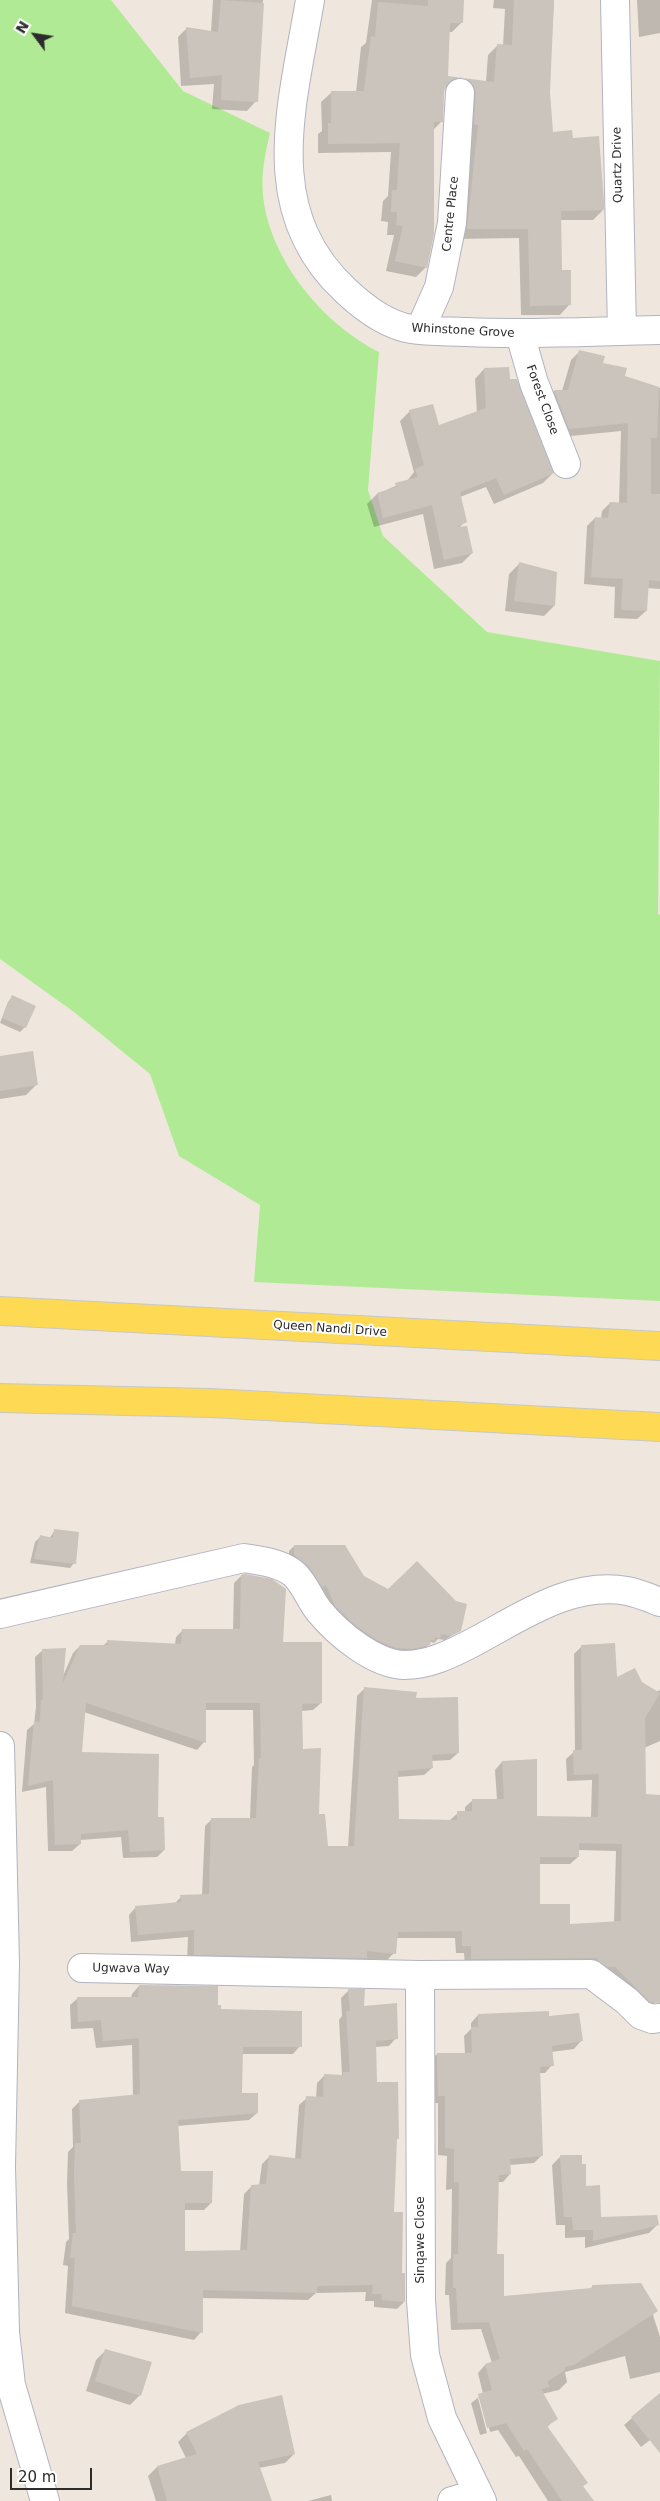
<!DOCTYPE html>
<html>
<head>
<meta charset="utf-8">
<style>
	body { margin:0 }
	#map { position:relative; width:660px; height:2501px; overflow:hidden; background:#efe7dd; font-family:"DejaVu Sans",sans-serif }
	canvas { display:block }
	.north { position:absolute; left:10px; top:10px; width:50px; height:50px; -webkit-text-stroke:4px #fff; paint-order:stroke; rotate:301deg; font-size:14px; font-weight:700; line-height:20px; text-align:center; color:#2c2c2c }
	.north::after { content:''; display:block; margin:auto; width:18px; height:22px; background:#2c2c2c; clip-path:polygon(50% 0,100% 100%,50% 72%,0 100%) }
	.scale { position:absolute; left:10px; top:2468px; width:82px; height:22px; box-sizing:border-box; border:2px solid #2c2c2c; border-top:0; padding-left:6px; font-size:15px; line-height:18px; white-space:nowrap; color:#2c2c2c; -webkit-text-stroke:4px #fff; paint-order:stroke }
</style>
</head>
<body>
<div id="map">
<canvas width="660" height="2501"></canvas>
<div class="north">N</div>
<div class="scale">20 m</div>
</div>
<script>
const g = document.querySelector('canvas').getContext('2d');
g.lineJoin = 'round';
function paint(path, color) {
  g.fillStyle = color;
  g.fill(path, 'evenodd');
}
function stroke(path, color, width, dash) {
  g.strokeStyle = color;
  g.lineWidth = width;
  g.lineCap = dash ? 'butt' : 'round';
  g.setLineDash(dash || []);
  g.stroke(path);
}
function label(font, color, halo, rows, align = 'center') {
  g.font = font + ' "DejaVu Sans",sans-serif';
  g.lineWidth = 4;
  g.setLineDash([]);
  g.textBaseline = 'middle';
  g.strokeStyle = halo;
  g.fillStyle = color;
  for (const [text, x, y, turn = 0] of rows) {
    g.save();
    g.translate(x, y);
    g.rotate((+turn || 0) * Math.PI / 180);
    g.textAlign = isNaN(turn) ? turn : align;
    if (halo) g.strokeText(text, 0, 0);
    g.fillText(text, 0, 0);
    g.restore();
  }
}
paint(new Path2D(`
	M 0,0 L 111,0 L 183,91 L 270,133 C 267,146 264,159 263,171 C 256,244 317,321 379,352 L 368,490 L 383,536 L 487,632 L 660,661 L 658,914 L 660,915 L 660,1301 L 254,1282 L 260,1205 L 179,1156 L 150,1074 L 74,1012 L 0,959 Z`), '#b0ea95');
paint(new Path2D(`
	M 213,0 L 263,0 L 256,101 L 247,111 L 212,109 L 214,84 L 181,86 L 178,37 L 187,28 L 211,32 Z
	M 372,0 L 452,0 L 462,22 L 452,32 L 448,32 L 447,77 L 486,82 L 488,55 L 498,45 L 503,46 L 505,9 L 493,8 L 494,0 L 554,0 L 549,92 L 552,134 L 572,139 L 603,210 L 593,220 L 560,220 L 560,271 L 569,305 L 560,315 L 521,315 L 519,238 L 457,239 L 450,87 L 445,88 L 443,92 L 441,122 L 432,131 L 426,267 L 416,277 L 386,271 L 394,235 L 387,235 L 388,222 L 381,221 L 383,201 L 388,196 L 391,152 L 318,153 L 318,134 L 322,131 L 321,102 L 331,93 L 356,92 L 361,47 L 366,43 Z
	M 637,0 L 660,0 L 660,33 L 639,37 Z
	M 579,352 L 624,377 L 660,388 L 660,589 L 647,588 L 646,611 L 637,619 L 614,618 L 615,587 L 584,584 L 587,526 L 595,518 L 601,519 L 602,511 L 610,503 L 619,504 L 621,431 L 561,437 L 546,399 L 554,391 L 562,391 L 571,360 Z
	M 484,369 L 509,380 L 553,473 L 543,483 L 494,504 L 486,487 L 460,497 L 465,521 L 459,528 L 472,553 L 462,563 L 434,569 L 423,514 L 374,527 L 367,504 L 377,494 L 407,481 L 414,472 L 400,421 L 410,411 L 438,427 L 477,413 L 475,379 Z
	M 519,564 L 554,606 L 544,616 L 505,611 L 509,574 Z
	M 12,997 L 25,1027 L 20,1032 L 0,1023 L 8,1002 Z
	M 0,1057 L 36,1085 L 26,1095 L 0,1099 Z
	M 55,1530 L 74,1563 L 70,1568 L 30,1563 L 35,1542 L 40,1537 L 49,1539 Z
	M 294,1546 L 363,1577 L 460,1630 L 445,1640 L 438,1639 L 434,1643 L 431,1642 L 424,1649 L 399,1654 L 361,1638 L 289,1560 L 289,1551 Z
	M 241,1576 L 321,1703 L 313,1710 L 301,1711 L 302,1750 L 326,1847 L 348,1848 L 357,1696 L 365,1688 L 415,1699 L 458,1753 L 450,1760 L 431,1761 L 432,1768 L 424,1775 L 397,1777 L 398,1821 L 450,1820 L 458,1813 L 465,1813 L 465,1807 L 473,1800 L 497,1800 L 495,1770 L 502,1762 L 536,1818 L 591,1818 L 592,1780 L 567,1781 L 566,1759 L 575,1751 L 574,1654 L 581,1647 L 615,1679 L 647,1696 L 660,1690 L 660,1741 L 644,1748 L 644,1795 L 660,1796 L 660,1998 L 648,2009 L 607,1974 L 465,1966 L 464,1953 L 456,1953 L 455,1938 L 396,1938 L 394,1953 L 387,1960 L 364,1959 L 358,1965 L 187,1962 L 188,1937 L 131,1942 L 129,1915 L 136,1907 L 174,1904 L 181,1897 L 202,1895 L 205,1826 L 212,1819 L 250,1819 L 252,1767 L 254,1765 L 253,1710 L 204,1710 L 204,1742 L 197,1750 L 84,1712 L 81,1753 L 156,1819 L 164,1850 L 157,1857 L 123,1858 L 121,1837 L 80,1840 L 80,1844 L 72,1851 L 48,1851 L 46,1787 L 22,1792 L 27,1730 L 34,1724 L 36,1707 L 35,1657 L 43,1650 L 63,1676 L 73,1653 L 80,1646 L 103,1646 L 108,1641 L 175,1645 L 176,1637 L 183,1630 L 233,1630 L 234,1583 ZM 578,1850 L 616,1851 L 614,1923 L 569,1925 L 539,1906 L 539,1864 L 570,1864 L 578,1857 Z
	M 139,1986 L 217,2006 L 219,2010 L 300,2046 L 293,2054 L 242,2054 L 241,2094 L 257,2113 L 249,2120 L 177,2126 L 179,2172 L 211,2203 L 204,2210 L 184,2210 L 184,2252 L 240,2252 L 244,2194 L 252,2186 L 259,2186 L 262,2164 L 270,2156 L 295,2159 L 299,2105 L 307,2098 L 316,2098 L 317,2083 L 325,2075 L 342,2075 L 339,2020 L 342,2016 L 341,1998 L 349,1990 L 363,2007 L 396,2038 L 389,2046 L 375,2047 L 376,2083 L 398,2138 L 396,2140 L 393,2213 L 404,2302 L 397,2309 L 374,2307 L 374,2301 L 365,2301 L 366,2292 L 316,2293 L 308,2300 L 201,2298 L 201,2332 L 194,2340 L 65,2313 L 68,2266 L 63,2265 L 66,2242 L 69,2239 L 67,2183 L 68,2152 L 73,2147 L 72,2109 L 80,2101 L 133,2096 L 132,2045 L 96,2048 L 93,2028 L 71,2029 L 70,2005 L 78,1998 L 131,1998 L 132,1994 Z
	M 478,2015 L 548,2018 L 581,2041 L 574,2049 L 551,2052 L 552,2065 L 545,2073 L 539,2073 L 541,2156 L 534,2163 L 509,2165 L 510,2174 L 503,2182 L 498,2182 L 496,2256 L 503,2297 L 590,2289 L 593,2286 L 656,2311 L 653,2315 L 660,2337 L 660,2372 L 630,2379 L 625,2356 L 565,2372 L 567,2382 L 559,2390 L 542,2394 L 557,2418 L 547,2427 L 587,2482 L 582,2487 L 593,2501 L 548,2501 L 519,2456 L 516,2457 L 498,2430 L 490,2432 L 481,2398 L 478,2398 L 487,2433 L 480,2435 L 471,2403 L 483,2394 L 478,2373 L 485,2365 L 492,2363 L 481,2329 L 451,2330 L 449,2295 L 445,2295 L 446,2263 L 451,2258 L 452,2189 L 446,2190 L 447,2156 L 438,2155 L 438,2103 L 431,2103 L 430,2061 L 437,2054 L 465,2054 L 464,2036 L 471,2029 L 471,2023 Z
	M 560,2157 L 585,2187 L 600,2218 L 658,2224 L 649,2233 L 585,2248 L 585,2237 L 565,2238 L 565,2225 L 556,2225 L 552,2165 Z
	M 106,2350 L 140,2395 L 130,2405 L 86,2391 L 96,2360 Z
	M 660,2394 L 660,2445 L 654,2437 L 641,2447 L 624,2425 Z
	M 187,2433 L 294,2454 L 285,2463 L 259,2468 L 270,2501 L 156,2501 L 148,2476 L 157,2467 L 186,2458 L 178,2442 Z
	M 331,2495 L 332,2501 L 308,2501 Z`), '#0003');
paint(new Path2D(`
	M 221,0 L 264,3 L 258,102 L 221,100 L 222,75 L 190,78 L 186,27 L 218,32 Z
	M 428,0 L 464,0 L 463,23 L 450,23 L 448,76 L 494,82 L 497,44 L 512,45 L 514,0 L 554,0 L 550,92 L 553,132 L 572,130 L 573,138 L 599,136 L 604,202 L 604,210 L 561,211 L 562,270 L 571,270 L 571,305 L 530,306 L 528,229 L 467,229 L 478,125 L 474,124 L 476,93 L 474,86 L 469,80 L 460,77 L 454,79 L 447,84 L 444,92 L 443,122 L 434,122 L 434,234 L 427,268 L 395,261 L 403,226 L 396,225 L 397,212 L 391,212 L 392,190 L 397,190 L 400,143 L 328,144 L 328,123 L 331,123 L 331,91 L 364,91 L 371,36 L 375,37 L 378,2 L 428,6 Z
	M 579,350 L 605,356 L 603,363 L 627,368 L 625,376 L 659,387 L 657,438 L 651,438 L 651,494 L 660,494 L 660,581 L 649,580 L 647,611 L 621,610 L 623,579 L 591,577 L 595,517 L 608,518 L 610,502 L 627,503 L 628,423 L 569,429 L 554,390 L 568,390 Z
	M 509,367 L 510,379 L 517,379 L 554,473 L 504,495 L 496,478 L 460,492 L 467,522 L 457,527 L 467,526 L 473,553 L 444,560 L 432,505 L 383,518 L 377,493 L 396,487 L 395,483 L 418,477 L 415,469 L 424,465 L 409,410 L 433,404 L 439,425 L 486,408 L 484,368 Z
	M 519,562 L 557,572 L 555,606 L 514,601 Z
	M 12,995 L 36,1006 L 26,1028 L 2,1018 Z
	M 33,1051 L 38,1085 L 0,1091 L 0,1056 Z
	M 54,1529 L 79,1532 L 76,1564 L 34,1559 L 40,1535 L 53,1538 Z
	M 294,1545 L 345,1545 L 364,1576 L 388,1589 L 417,1561 L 456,1601 L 467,1604 L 461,1631 L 451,1636 L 441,1634 L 440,1639 L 435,1637 L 434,1641 L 431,1640 L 430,1645 L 412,1649 L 396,1648 L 377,1640 L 356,1626 L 335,1606 L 326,1585 L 322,1587 L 309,1567 L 294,1555 Z
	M 245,1574 L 272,1579 L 286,1589 L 283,1642 L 322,1642 L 322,1703 L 302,1704 L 303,1749 L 321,1748 L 319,1814 L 325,1814 L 328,1846 L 354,1846 L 364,1687 L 417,1692 L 416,1698 L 458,1697 L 459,1753 L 432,1755 L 433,1768 L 398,1771 L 399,1819 L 457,1820 L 457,1811 L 472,1811 L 472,1799 L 504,1799 L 502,1761 L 537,1759 L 537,1816 L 598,1817 L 599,1774 L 574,1775 L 573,1750 L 582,1750 L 581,1645 L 615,1643 L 617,1677 L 635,1668 L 642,1682 L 660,1693 L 645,1718 L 646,1794 L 660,1795 L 660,2003 L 650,2002 L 615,1967 L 607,1967 L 597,1960 L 597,1958 L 471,1959 L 471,1946 L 462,1946 L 462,1931 L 398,1932 L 396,1954 L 367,1951 L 367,1958 L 194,1955 L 194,1930 L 138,1935 L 135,1906 L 181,1902 L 180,1895 L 209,1894 L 211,1818 L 256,1818 L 259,1758 L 261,1758 L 260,1703 L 206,1703 L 206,1743 L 86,1703 L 82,1752 L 159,1754 L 158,1817 L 164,1817 L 165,1850 L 130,1852 L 128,1830 L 81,1834 L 81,1844 L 55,1845 L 53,1780 L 28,1786 L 34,1721 L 40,1722 L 41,1700 L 43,1700 L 42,1649 L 66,1648 L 63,1683 L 80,1645 L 108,1645 L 107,1640 L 181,1644 L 182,1629 L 240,1629 L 241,1575 ZM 579,1843 L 622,1844 L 621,1921 L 570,1924 L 570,1904 L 540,1904 L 540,1857 L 579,1857 Z
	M 139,1985 L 218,1986 L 218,2005 L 221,2005 L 221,2009 L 302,2011 L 302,2047 L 243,2047 L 242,2093 L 258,2093 L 258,2113 L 178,2120 L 181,2171 L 213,2171 L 212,2203 L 185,2203 L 185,2251 L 247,2250 L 251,2185 L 266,2184 L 269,2155 L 301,2159 L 306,2096 L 323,2097 L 324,2074 L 343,2075 L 343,2072 L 350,2072 L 346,2011 L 350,2011 L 348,1989 L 365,1989 L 364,2006 L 397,2003 L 398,2039 L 376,2041 L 377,2082 L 398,2082 L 399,2139 L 397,2139 L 394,2212 L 403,2212 L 402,2273 L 405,2273 L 405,2302 L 382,2300 L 381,2294 L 372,2294 L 373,2285 L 317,2286 L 317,2293 L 203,2290 L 203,2333 L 72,2306 L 75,2258 L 70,2258 L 73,2233 L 76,2233 L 74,2175 L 75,2143 L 81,2143 L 79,2100 L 140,2094 L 139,2038 L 103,2041 L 101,2020 L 78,2022 L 77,1997 L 138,1997 Z
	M 549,2011 L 549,2016 L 579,2013 L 583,2041 L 552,2046 L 554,2066 L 540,2067 L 543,2156 L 510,2159 L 511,2174 L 499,2175 L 497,2254 L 504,2254 L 504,2296 L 592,2288 L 592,2285 L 641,2283 L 658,2311 L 574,2365 L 565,2367 L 565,2370 L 547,2382 L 550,2387 L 541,2389 L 558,2419 L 547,2426 L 588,2483 L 583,2486 L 594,2501 L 562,2501 L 527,2449 L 524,2451 L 506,2423 L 487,2428 L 478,2394 L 492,2390 L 485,2364 L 500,2359 L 489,2322 L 458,2323 L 456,2288 L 453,2288 L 453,2254 L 458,2254 L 459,2182 L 454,2183 L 454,2149 L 445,2148 L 445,2096 L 438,2096 L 437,2053 L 472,2053 L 471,2027 L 478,2027 L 478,2014 Z
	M 560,2155 L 582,2155 L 582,2164 L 586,2164 L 586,2186 L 600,2185 L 601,2217 L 657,2215 L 659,2225 L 593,2241 L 593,2230 L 573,2230 L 572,2217 L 564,2217 Z
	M 105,2349 L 152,2362 L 141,2396 L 95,2381 Z
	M 660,2393 L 660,2453 L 631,2417 Z
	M 282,2395 L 295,2454 L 258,2462 L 272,2501 L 167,2501 L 157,2466 L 197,2454 L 186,2432 L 239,2405 Z`), '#cac4bc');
const minor = new Path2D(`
	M 310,0 C 293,103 258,210 346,291 C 363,307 387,325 411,329 C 429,332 449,331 467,332 C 532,335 596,331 660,330
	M 615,0 L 622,331
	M 420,330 L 439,287 L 452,223 L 460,93
	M 520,334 L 534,383 L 566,464
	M 0,1614 L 244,1558 C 259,1560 282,1563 294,1574 C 305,1584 310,1600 319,1611 C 338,1634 374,1664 404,1665 C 429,1665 451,1654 472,1643 C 520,1618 570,1581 627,1591 C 638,1593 650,1598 660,1602
	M 0,1746 L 5,1964 L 1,2166 L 5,2332 L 11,2385 L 45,2501
	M 82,1968 L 420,1975 L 591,1974 L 627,2001 L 641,2015 L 652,2019 L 660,2018
	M 420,1975 L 421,2301 L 425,2355 L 442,2418 L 482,2501
	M 452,2501 L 477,2494`);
const major = new Path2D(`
	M 0,1311 L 660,1346
	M 0,1398 L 210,1403 L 660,1427`);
stroke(minor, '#b1b3c1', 30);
stroke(major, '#c8c8c8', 30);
stroke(minor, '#fff', 28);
stroke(major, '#fdd954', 28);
label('12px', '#2c2c2c', '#fff', [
	["Quartz Drive",618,165,-91],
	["Centre Place",451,214,-84],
	["Whinstone Grove",463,331,3],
	["Forest Close",542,400,70],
	["Queen Nandi Drive",330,1329,4],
	["Ugwava Way",131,1969,1],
	["Sinqawe Close",421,2240,-90]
]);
</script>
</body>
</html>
